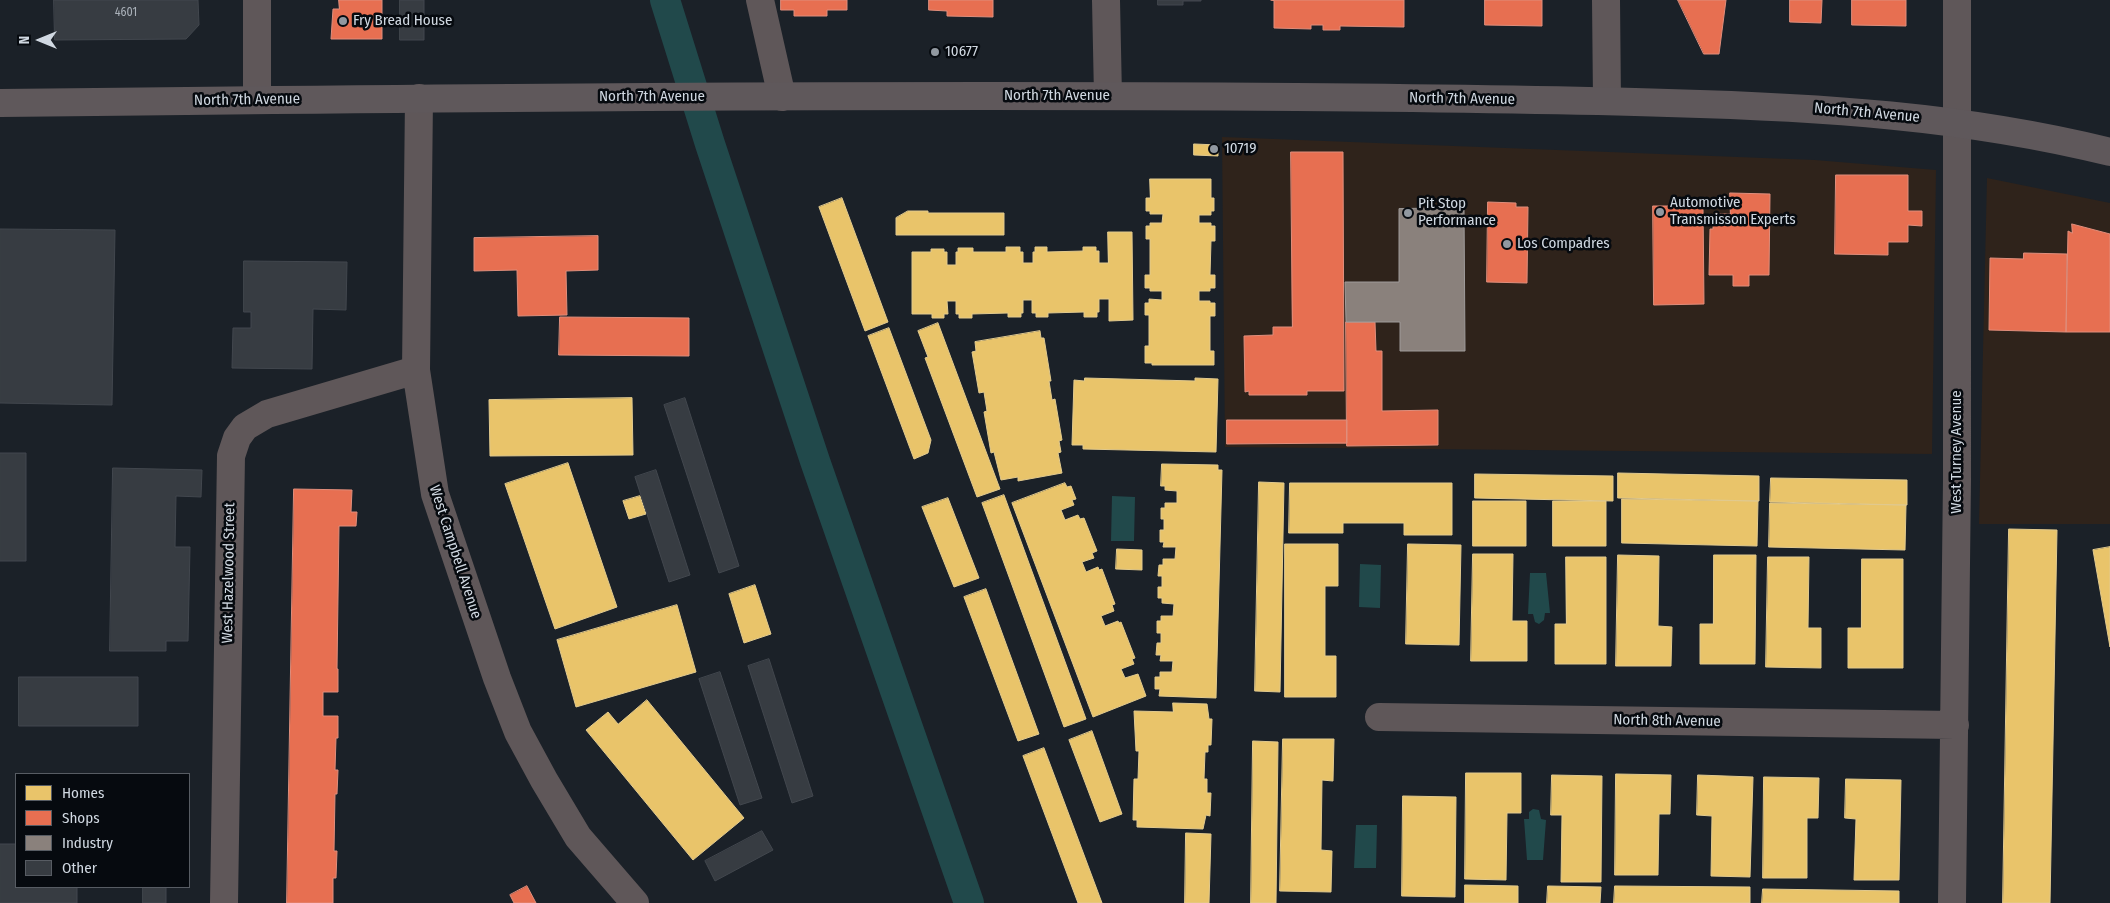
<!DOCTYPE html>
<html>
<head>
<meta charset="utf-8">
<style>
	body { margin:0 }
	#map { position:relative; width:2110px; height:903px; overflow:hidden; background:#1b2128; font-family:"Fira Sans Condensed",sans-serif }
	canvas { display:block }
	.legend { position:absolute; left:15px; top:773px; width:175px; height:115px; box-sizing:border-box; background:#060a0f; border:1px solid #575c63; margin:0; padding:6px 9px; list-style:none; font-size:15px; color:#d0d8e1 }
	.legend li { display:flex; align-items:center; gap:10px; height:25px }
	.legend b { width:25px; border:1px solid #575c63 }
	.north { position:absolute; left:15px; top:15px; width:50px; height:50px; -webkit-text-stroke:4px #060a0f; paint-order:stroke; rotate:270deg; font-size:14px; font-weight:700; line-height:20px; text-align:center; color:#d0d8e1 }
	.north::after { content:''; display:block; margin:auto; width:18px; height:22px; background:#d0d8e1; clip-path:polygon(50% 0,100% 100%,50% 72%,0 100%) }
</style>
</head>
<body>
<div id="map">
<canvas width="2110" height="903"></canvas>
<ul class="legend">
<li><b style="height:14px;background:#e9c46a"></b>Homes</li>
<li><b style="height:14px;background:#e76f51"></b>Shops</li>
<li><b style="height:14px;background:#8a817c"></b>Industry</li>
<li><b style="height:14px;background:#373c42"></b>Other</li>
</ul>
<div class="north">N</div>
</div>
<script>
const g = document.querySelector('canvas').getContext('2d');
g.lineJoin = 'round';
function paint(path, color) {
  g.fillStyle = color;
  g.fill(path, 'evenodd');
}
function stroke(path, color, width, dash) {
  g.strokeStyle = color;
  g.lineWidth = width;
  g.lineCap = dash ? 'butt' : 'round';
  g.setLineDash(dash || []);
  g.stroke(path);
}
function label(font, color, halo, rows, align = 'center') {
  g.font = font + ' "Fira Sans Condensed",sans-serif';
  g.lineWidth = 5;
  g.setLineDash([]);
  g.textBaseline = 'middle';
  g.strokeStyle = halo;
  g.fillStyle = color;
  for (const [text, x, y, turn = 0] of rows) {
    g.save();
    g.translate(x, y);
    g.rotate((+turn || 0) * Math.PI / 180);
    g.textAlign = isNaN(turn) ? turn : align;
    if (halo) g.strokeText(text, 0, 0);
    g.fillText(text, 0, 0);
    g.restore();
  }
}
paint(new Path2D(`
	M 1222,137 L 1815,160 L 1936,170 L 1932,454 L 1225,447 Z
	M 1987,178 L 2110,203 L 2110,524 L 1979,524 Z`), '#2f231b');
paint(new Path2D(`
	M 1112,496 L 1135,497 L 1134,541 L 1111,541 Z
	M 1360,564 L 1381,565 L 1380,608 L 1359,607 Z
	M 1530,573 L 1546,573 L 1550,613 L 1545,613 L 1544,620 L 1539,624 L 1535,622 L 1533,614 L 1528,614 Z
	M 1533,809 L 1539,810 L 1541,819 L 1546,820 L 1543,860 L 1527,860 L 1524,819 L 1529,819 L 1529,812 Z
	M 1356,825 L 1377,825 L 1376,868 L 1354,868 Z`), '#21494b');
const homes = new Path2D(`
	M 1194,144 L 1218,145 L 1218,156 L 1194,155 Z
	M 1150,179 L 1211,179 L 1211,198 L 1214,198 L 1214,211 L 1211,211 L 1211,215 L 1199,215 L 1199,223 L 1211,223 L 1211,226 L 1215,226 L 1215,241 L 1211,241 L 1210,275 L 1215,275 L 1215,288 L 1210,288 L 1210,291 L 1199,291 L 1199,301 L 1210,301 L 1210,303 L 1215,303 L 1215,316 L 1210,316 L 1210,351 L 1214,351 L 1214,365 L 1152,365 L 1152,363 L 1145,363 L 1145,346 L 1149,346 L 1149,315 L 1145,315 L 1145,303 L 1149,303 L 1149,299 L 1162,300 L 1162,291 L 1150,291 L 1150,288 L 1145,288 L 1145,275 L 1150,275 L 1150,239 L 1146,239 L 1146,226 L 1150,226 L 1150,223 L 1162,223 L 1163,214 L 1150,214 L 1150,211 L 1146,211 L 1146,198 L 1150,198 Z
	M 842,198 L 888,322 L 865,331 L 819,207 Z
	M 908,211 L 928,211 L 928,213 L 1004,213 L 1004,235 L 896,235 L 896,218 Z
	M 1108,232 L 1132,232 L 1133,320 L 1109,321 L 1109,299 L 1099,299 L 1099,312 L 1097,312 L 1097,317 L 1084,317 L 1084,312 L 1048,313 L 1048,317 L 1036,317 L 1036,313 L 1032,313 L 1032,300 L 1023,300 L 1023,313 L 1021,313 L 1021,317 L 1008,317 L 1008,313 L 972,314 L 972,318 L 959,318 L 959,314 L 956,314 L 956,301 L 947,301 L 948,314 L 944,314 L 944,318 L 932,318 L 932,314 L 912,314 L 912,252 L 931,252 L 931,249 L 944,249 L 944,252 L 947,252 L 947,265 L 956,265 L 956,252 L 958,252 L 958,248 L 973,248 L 973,252 L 1006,252 L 1006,247 L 1020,247 L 1020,252 L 1023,252 L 1023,263 L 1033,263 L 1033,252 L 1035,252 L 1035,247 L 1047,247 L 1047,252 L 1083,251 L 1083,247 L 1096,247 L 1096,251 L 1099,251 L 1099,263 L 1108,263 Z
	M 938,323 L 1000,489 L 977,497 L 925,358 L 928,357 L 918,331 Z
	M 889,328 L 931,440 L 928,453 L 914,459 L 868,336 Z
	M 1040,331 L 1041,338 L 1044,338 L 1051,381 L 1049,381 L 1052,400 L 1055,399 L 1062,440 L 1059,441 L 1061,452 L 1058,453 L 1062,473 L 1018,481 L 1018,477 L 1001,480 L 994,452 L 991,453 L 984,412 L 987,411 L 984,392 L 979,393 L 972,352 L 976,351 L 975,342 Z
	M 1085,378 L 1195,381 L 1195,378 L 1218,379 L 1216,452 L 1083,449 L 1083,445 L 1072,445 L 1074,380 L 1084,381 Z
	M 632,398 L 633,455 L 490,456 L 489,400 Z
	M 568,463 L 617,607 L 555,629 L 505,484 Z
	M 1162,464 L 1218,465 L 1218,470 L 1222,470 L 1216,698 L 1159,696 L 1160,689 L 1155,689 L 1155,677 L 1160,677 L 1160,672 L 1172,672 L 1173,661 L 1160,661 L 1161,655 L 1156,655 L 1157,643 L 1161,643 L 1161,633 L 1157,633 L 1157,621 L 1161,621 L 1161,616 L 1173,616 L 1174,604 L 1162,603 L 1162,598 L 1158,598 L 1158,587 L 1162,587 L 1162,576 L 1158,576 L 1159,565 L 1163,565 L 1163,559 L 1175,559 L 1176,547 L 1163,547 L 1164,542 L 1160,542 L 1160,530 L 1164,530 L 1164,519 L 1161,519 L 1161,508 L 1165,508 L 1165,503 L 1177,503 L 1177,491 L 1165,490 L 1165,486 L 1161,486 Z
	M 1618,473 L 1759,476 L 1759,501 L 1618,498 Z
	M 1475,474 L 1613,476 L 1613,501 L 1475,498 Z
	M 1771,478 L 1907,480 L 1907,505 L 1770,502 Z
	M 1259,482 L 1284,483 L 1280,692 L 1255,691 Z
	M 1065,483 L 1067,487 L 1071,486 L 1076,499 L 1072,500 L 1074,505 L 1061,510 L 1065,520 L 1078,515 L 1080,519 L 1084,518 L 1097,551 L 1092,553 L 1094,558 L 1082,562 L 1086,572 L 1098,567 L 1099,570 L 1102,569 L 1115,604 L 1112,605 L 1114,611 L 1101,616 L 1105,626 L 1118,621 L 1119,623 L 1121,622 L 1135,658 L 1132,659 L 1134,664 L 1121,669 L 1125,678 L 1138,674 L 1146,696 L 1093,717 L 1012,503 Z
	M 1290,483 L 1452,483 L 1452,535 L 1404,535 L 1404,523 L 1343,523 L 1343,533 L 1289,533 Z
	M 1004,495 L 1086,719 L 1064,727 L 982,503 Z
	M 640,496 L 646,514 L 629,519 L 623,501 Z
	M 948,498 L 979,578 L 954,587 L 922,507 Z
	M 1622,499 L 1758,501 L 1757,546 L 1622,543 Z
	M 1473,501 L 1526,501 L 1526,546 L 1473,546 Z
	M 1553,501 L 1606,501 L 1606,546 L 1553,546 Z
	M 1770,503 L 1906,505 L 1905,550 L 1769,547 Z
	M 2009,529 L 2057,530 L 2050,903 L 2003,903 Z
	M 1285,544 L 1338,544 L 1338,586 L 1325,586 L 1325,656 L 1336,656 L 1336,697 L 1285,697 Z
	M 1408,544 L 1461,545 L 1459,645 L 1406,644 Z
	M 2110,547 L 2110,647 L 2093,550 Z
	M 1117,549 L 1142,550 L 1142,570 L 1116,569 Z
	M 1473,554 L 1513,554 L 1512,621 L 1527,621 L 1527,661 L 1471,661 Z
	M 1618,555 L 1659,556 L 1658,626 L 1672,627 L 1671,666 L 1616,666 Z
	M 1714,555 L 1756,555 L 1755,664 L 1700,664 L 1700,624 L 1713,624 Z
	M 1566,557 L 1606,557 L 1606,664 L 1555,664 L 1555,624 L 1566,624 Z
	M 1768,557 L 1809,557 L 1808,628 L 1821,628 L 1821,668 L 1766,667 Z
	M 1862,559 L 1903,559 L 1903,668 L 1848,668 L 1848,628 L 1861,628 Z
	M 755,585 L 771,634 L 744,643 L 729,594 Z
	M 986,589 L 1039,734 L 1018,741 L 964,597 Z
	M 677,605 L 696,672 L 576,707 L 557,640 Z
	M 647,700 L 744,818 L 693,860 L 586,730 L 608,712 L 618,724 Z
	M 1173,703 L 1207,704 L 1209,719 L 1212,719 L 1211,745 L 1208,745 L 1208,752 L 1205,752 L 1204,779 L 1207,779 L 1207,793 L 1211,793 L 1210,816 L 1206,815 L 1203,829 L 1137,827 L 1137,820 L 1133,820 L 1134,779 L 1138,779 L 1139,751 L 1136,751 L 1134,711 L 1173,712 Z
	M 1092,731 L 1122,814 L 1100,822 L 1069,740 Z
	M 1283,739 L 1334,739 L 1333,781 L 1322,780 L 1321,850 L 1332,851 L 1331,892 L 1280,891 Z
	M 1253,741 L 1278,742 L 1276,903 L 1251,903 Z
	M 1044,748 L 1102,903 L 1078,903 L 1023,756 Z
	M 1466,773 L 1521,773 L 1521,813 L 1507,813 L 1506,880 L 1465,879 Z
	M 1616,774 L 1671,775 L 1670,814 L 1659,814 L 1658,875 L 1615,875 Z
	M 1552,775 L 1602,776 L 1601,882 L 1561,882 L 1562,815 L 1551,815 Z
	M 1698,775 L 1753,777 L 1750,877 L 1711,876 L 1712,816 L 1697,815 Z
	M 1764,777 L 1819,778 L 1818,818 L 1807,818 L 1807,878 L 1763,878 Z
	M 1846,779 L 1901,780 L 1899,880 L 1854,880 L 1856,819 L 1845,818 Z
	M 1403,796 L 1456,797 L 1455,897 L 1402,896 Z
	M 1186,833 L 1211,834 L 1209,903 L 1185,903 Z
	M 1465,885 L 1518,886 L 1518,903 L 1465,903 Z
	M 1548,886 L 1601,887 L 1600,903 L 1547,903 Z
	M 1615,886 L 1750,887 L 1750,903 L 1614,903 Z
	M 1763,889 L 1899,891 L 1899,903 L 1762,903 Z`);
paint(homes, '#e9c46a');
stroke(homes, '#e2ca8e', 1);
const shops = new Path2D(`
	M 339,0 L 382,0 L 382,39 L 331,39 L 333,9 L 339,9 Z
	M 781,0 L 847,0 L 847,10 L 827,10 L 827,16 L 794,16 L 794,10 L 781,10 Z
	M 929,0 L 993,0 L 993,17 L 947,16 L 947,11 L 929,10 Z
	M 1271,0 L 1404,0 L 1404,27 L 1340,26 L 1340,30 L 1323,30 L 1323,25 L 1311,25 L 1311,29 L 1274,28 L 1274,1 Z
	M 1485,0 L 1542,0 L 1542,26 L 1485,25 Z
	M 1678,0 L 1726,0 L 1719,54 L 1704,54 Z
	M 1790,0 L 1822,0 L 1821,23 L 1790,22 Z
	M 1852,0 L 1906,0 L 1906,26 L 1852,25 Z
	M 1291,152 L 1343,152 L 1344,391 L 1307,391 L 1307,395 L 1249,395 L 1249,391 L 1245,392 L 1244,336 L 1273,335 L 1273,327 L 1292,327 Z
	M 1836,175 L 1908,175 L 1908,211 L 1922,211 L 1922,226 L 1908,225 L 1908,242 L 1888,242 L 1888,255 L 1835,254 Z
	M 1730,193 L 1770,194 L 1769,275 L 1749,275 L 1749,286 L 1733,286 L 1733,275 L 1709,275 L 1710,229 L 1713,229 L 1713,214 L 1730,214 Z
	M 1488,202 L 1516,203 L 1516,207 L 1528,207 L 1527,283 L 1487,282 Z
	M 1653,206 L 1703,206 L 1704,304 L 1654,305 Z
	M 2072,224 L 2110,234 L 2110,332 L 2066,332 L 2068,231 L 2072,233 Z
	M 598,236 L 598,270 L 566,271 L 567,315 L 518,316 L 517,270 L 474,271 L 474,238 Z
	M 2024,253 L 2067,254 L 2066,332 L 1989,330 L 1990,258 L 2023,259 Z
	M 560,317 L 689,318 L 689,356 L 559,355 Z
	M 1346,322 L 1375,322 L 1376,351 L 1382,351 L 1382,411 L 1438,410 L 1438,445 L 1347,446 Z
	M 1227,420 L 1347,420 L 1347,443 L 1227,444 Z
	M 294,489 L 352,490 L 351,512 L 357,512 L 356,526 L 339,526 L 337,669 L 338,669 L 338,692 L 323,692 L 323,716 L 338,716 L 338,738 L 336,738 L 335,770 L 338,770 L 337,794 L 335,794 L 334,851 L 337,851 L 336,878 L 333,878 L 333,903 L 287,903 Z
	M 527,886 L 536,903 L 514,903 L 510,895 Z`);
paint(shops, '#e76f51');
stroke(shops, '#e08e7c', 1);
const industry = new Path2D(`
	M 1464,208 L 1465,351 L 1400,351 L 1400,322 L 1346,322 L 1345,282 L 1399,282 L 1399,209 Z`);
paint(industry, '#8a817c');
stroke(industry, '#9f9b9a', 1);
stroke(new Path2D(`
	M 665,0 L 710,144 L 815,461 L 969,903`), '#21494b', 30);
const building = new Path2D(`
	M 54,0 L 198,0 L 199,25 L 186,39 L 55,40 Z
	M 400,0 L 424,0 L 424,40 L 400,40 Z
	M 1158,0 L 1201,0 L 1201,1 L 1183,1 L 1183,5 L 1158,5 Z
	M 0,229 L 115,230 L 112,405 L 0,403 Z
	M 244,261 L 347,262 L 346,310 L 313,309 L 312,369 L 232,368 L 233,328 L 251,328 L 251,312 L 244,312 Z
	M 685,398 L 739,566 L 719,573 L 664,405 Z
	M 0,453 L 26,453 L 26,561 L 0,561 Z
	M 113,468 L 202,470 L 201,497 L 176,496 L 175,547 L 190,547 L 188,641 L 166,641 L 166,651 L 110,651 Z
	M 656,470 L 690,575 L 669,582 L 635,477 Z
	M 769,659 L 813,796 L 792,803 L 748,666 Z
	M 720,672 L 762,798 L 740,805 L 699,679 Z
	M 19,677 L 138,677 L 138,726 L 19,726 Z
	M 762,831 L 773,850 L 715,881 L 705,861 Z
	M 0,844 L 16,844 L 16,887 L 77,887 L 77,903 L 0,903 Z
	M 143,887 L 166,887 L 166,903 L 143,903 Z`);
paint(building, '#373c42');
stroke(building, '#42474e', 1);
stroke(new Path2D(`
	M 257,0 L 257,100
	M 760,0 L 782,97
	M 1106,0 L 1108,96
	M 1606,0 L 1607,101
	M 419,98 L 416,370 L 435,494 L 497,678 L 518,732 L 544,780 L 578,837 L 635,903
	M 1379,717 L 1955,725
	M 224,903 L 231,456 L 237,438 L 245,427 L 267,414 L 416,370
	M 1952,903 L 1957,479 L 1957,0`), '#5f5759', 28);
stroke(new Path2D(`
	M 0,103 C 432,98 864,94 1296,97 C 1420,98 1544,99 1668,103 C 1817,107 1965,116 2110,152`), '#5f585b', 28);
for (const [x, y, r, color] of [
	[343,21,5,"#9198a0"],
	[935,52,5,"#9198a0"],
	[1214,149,5,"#9198a0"],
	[1660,212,5,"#9198a0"],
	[1408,213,5,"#9198a0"],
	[1507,244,5,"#9198a0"]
]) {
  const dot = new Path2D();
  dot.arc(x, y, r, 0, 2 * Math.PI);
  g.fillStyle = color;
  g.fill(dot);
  stroke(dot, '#060a0f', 2);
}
label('12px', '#aab1b9', null, [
	["4601",126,13]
]);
label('15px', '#d0d8e1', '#060a0f', [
	["Fry Bread House",353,21],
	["10677",945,52],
	["10719",1224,149],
	["Automotive",1670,203],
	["Transmisson Experts",1670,220],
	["Pit Stop",1418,204],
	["Performance",1418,221],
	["Los Compadres",1517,244]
], 'left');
label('15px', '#d0d8e1', '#060a0f', [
	["North 7th Avenue",1057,96],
	["North 7th Avenue",652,97],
	["North 7th Avenue",1462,99,1],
	["North 7th Avenue",247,100,-1],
	["North 7th Avenue",1867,113,5],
	["West Turney Avenue",1957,452,-90],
	["West Campbell Avenue",455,552,72],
	["West Hazelwood Street",229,573,-89],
	["North 8th Avenue",1667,721,1]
]);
</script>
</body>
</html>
